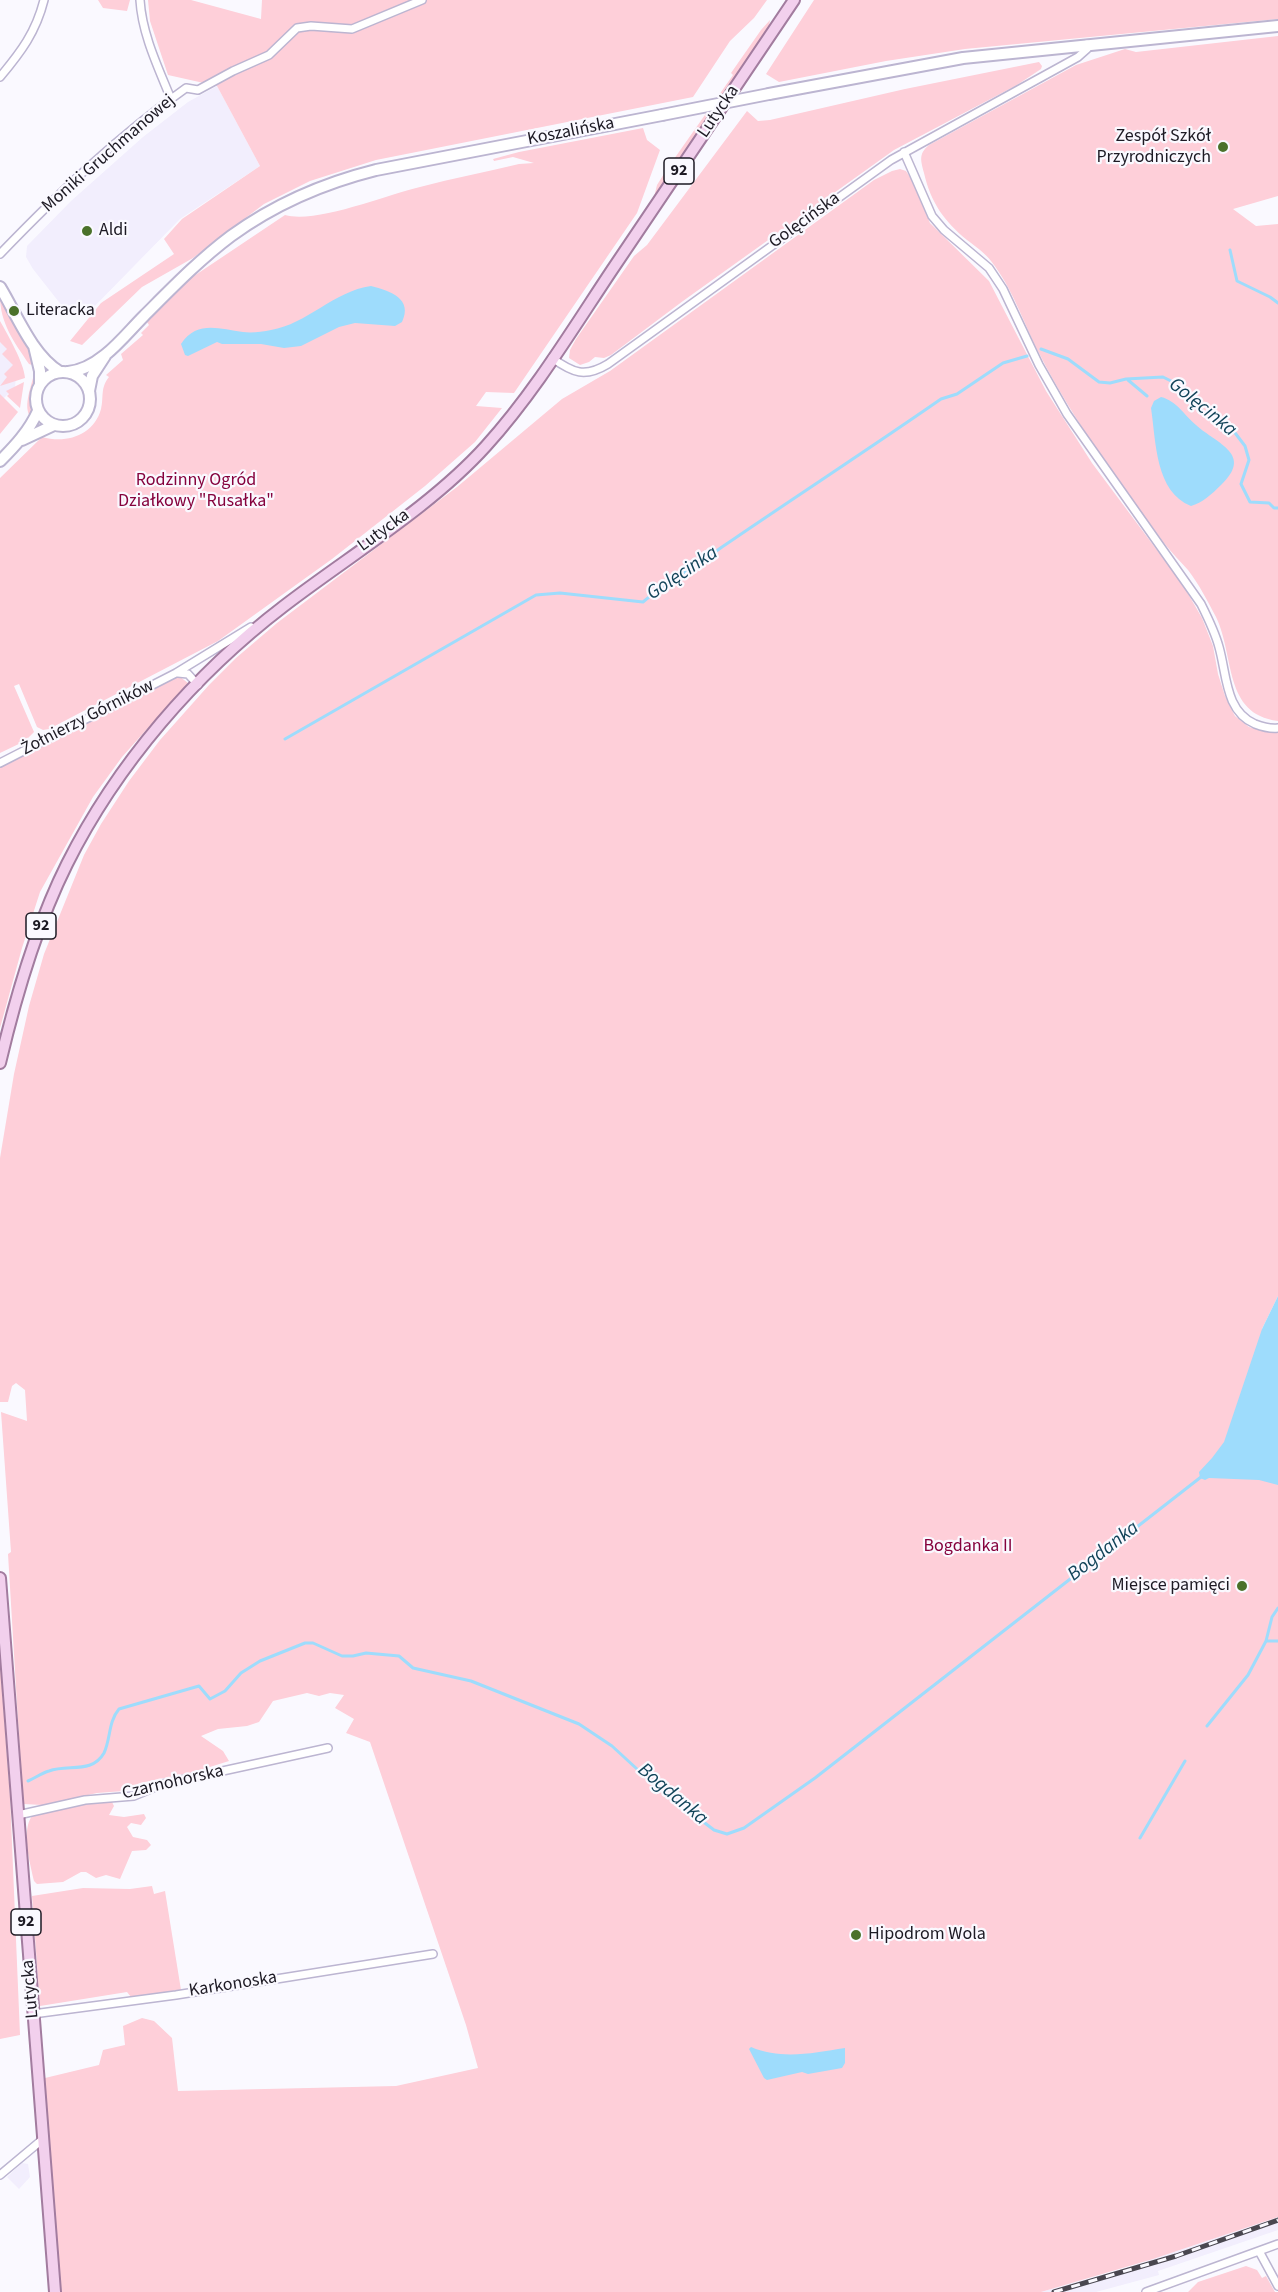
<!DOCTYPE html>
<html>
<head>
<meta charset="utf-8">
<style>
	body { margin:0 }
	canvas { display:block; background:#faf9ff }
</style>
</head>
<body>
<canvas width="1278" height="2292"></canvas>
<script>
const g = document.querySelector('canvas').getContext('2d');
g.lineJoin = 'round';
function paint(path, color) {
  g.fillStyle = color;
  g.fill(path, 'evenodd');
}
function stroke(path, color, width, dash) {
  g.strokeStyle = color;
  g.lineWidth = width;
  g.lineCap = dash ? 'butt' : 'round';
  g.setLineDash(dash || []);
  g.stroke(path);
}
function label(font, color, halo, rows, align = 'center') {
  g.font = font + ' "Source Sans 3",sans-serif';
  g.lineWidth = 4.5;
  g.setLineDash([]);
  g.textBaseline = 'middle';
  g.strokeStyle = halo;
  g.fillStyle = color;
  for (const [text, x, y, turn = 0] of rows) {
    g.save();
    g.translate(x, y);
    g.rotate((+turn || 0) * Math.PI / 180);
    g.textAlign = isNaN(turn) ? turn : align;
    if (halo) g.strokeText(text, 0, 0);
    g.fillText(text, 0, 0);
    g.restore();
  }
}
paint(new Path2D(`
	M 217,86 L 260,166 L 180,219 L 88,313 L 66,311 L 33,269 L 26,257 L 27,246 L 71,201 L 143,137 L 188,102 Z
	M 0,337 L 17,366 L 15,387 L 0,402 Z
	M 22,2163 L 28,2164 L 30,2177 L 19,2189 L 7,2177 Z
	M 1278,2217 L 1278,2230 L 1158,2271 L 1159,2275 L 1096,2292 L 1041,2292 L 1129,2267 Z`), '#f2eefd');
paint(new Path2D(`
	M 98,0 L 130,0 L 127,11 L 103,8 Z
	M 148,0 L 191,0 L 261,19 L 262,0 L 767,0 L 754,18 L 730,41 L 693,97 L 376,160 L 310,181 L 264,204 L 193,258 L 142,287 L 82,345 L 70,341 L 101,303 L 174,254 L 164,239 L 182,219 L 260,166 L 217,86 L 168,75 L 150,21 Z
	M 814,0 L 1278,0 L 1278,19 L 965,49 L 886,61 L 779,82 L 766,74 Z
	M 770,20 L 768,31 L 654,197 L 657,185 L 667,169 L 733,75 L 731,73 L 761,30 Z
	M 1278,36 L 1278,196 L 1233,209 L 1256,226 L 1278,224 L 1278,721 C 1223,714 1235,656 1216,617 C 1208,602 1199,584 1188,570 C 1180,561 1172,553 1164,543 C 1120,482 1073,421 1039,353 C 1023,322 1013,289 991,261 C 985,253 975,246 967,240 C 944,221 931,203 924,173 C 921,161 918,154 929,145 L 1076,65 L 1125,49 L 1136,52 Z
	M 1039,62 L 1042,66 L 1041,69 L 1017,85 L 894,150 L 683,301 L 611,355 L 604,358 L 595,357 L 589,362 L 580,365 L 569,358 L 570,350 L 576,339 L 634,256 L 647,245 L 747,111 L 758,121 L 770,120 L 905,89 Z
	M 643,128 L 647,140 L 660,150 L 637,213 L 514,393 L 486,392 L 476,406 L 502,408 L 475,442 L 425,486 L 332,559 L 218,641 L 49,729 L 43,730 L 37,727 L 19,684 L 14,686 L 34,732 L 25,741 L 0,753 L 0,478 L 42,437 C 67,444 94,435 101,409 C 104,397 100,388 109,377 L 106,375 L 123,360 L 121,354 L 143,335 L 141,333 L 149,325 L 147,322 L 156,309 L 191,278 L 285,215 C 316,224 386,195 420,187 C 453,178 486,172 519,164 L 534,163 L 513,157 L 494,161 L 493,159 L 519,152 Z
	M 900,169 L 906,171 L 910,177 L 930,223 L 989,281 L 1046,391 L 1092,463 L 1183,585 L 1202,618 L 1213,646 L 1218,674 L 1225,696 L 1235,716 L 1249,727 L 1266,732 L 1278,732 L 1278,1296 L 1262,1329 L 1278,1472 L 1278,2217 L 1153,2259 L 1041,2292 L 59,2292 L 47,2145 L 45,2078 L 99,2065 L 103,2050 L 125,2045 L 123,2026 L 142,2018 L 154,2021 L 172,2038 L 178,2091 L 396,2086 L 478,2068 L 466,2025 L 370,1742 L 346,1733 L 354,1719 L 335,1708 L 344,1695 L 330,1693 L 319,1696 L 307,1693 L 273,1701 L 259,1722 L 247,1726 L 218,1729 L 201,1736 L 223,1751 L 229,1761 L 194,1772 L 140,1783 L 124,1791 L 97,1793 L 43,1805 L 23,1804 L 8,1554 L 11,1552 L 1,1412 L 27,1421 L 25,1390 L 16,1383 L 12,1386 L 8,1402 L 0,1402 L 0,1158 L 14,1074 L 29,1006 L 44,954 L 84,855 L 101,824 L 129,781 L 160,740 L 209,685 L 236,658 L 277,623 L 457,487 L 562,399 L 610,371 L 874,180 L 892,171 Z
	M 0,296 L 26,341 L 34,363 L 32,365 L 29,364 C 14,342 0,323 0,296 Z
	M 0,321 C 8,335 24,363 25,378 L 0,386 L 7,377 L 4,374 L 13,365 L 2,354 L 7,349 L 0,342 Z
	M 37,374 L 33,395 L 33,411 L 31,418 C 23,408 30,390 33,378 Z
	M 24,382 L 20,408 L 7,396 L 9,394 L 6,391 Z
	M 0,394 L 18,412 L 0,434 Z
	M 179,676 L 188,683 L 122,757 L 93,797 L 40,892 L 22,948 L 0,1028 L 0,767 Z
	M 0,1662 L 10,1796 L 20,2035 L 0,2039 Z
	M 111,1800 L 114,1806 L 109,1815 L 124,1817 L 144,1814 L 146,1818 L 141,1825 L 131,1823 L 127,1827 L 133,1837 L 147,1840 L 151,1845 L 146,1850 L 132,1851 L 120,1879 L 106,1875 L 96,1878 L 86,1872 L 81,1872 L 63,1882 L 37,1884 L 34,1881 C 30,1863 21,1831 32,1816 L 71,1806 Z
	M 152,1886 L 154,1894 L 165,1891 L 181,1990 L 131,1997 L 127,1992 L 40,2006 L 32,1896 L 83,1888 L 130,1889 Z
	M 1246,2266 L 1257,2270 L 1262,2278 L 1266,2276 L 1275,2292 L 1188,2292 L 1198,2282 Z`), '#fecfd9');
paint(new Path2D(`
	M 371,286 C 391,291 413,299 402,322 L 395,326 L 355,323 L 339,327 L 301,346 L 284,348 L 261,344 L 222,344 L 217,342 L 188,356 L 185,355 L 181,344 C 197,320 219,329 243,332 C 251,333 262,332 271,330 C 307,324 334,291 371,286 Z
	M 1161,397 C 1177,401 1184,415 1196,425 C 1217,444 1254,454 1221,485 C 1212,494 1202,503 1191,506 C 1155,492 1156,441 1151,408 L 1154,401 Z
	M 1278,1296 L 1278,1485 L 1259,1480 L 1209,1478 L 1205,1480 L 1200,1478 L 1199,1472 L 1212,1458 L 1224,1442 L 1262,1329 Z
	M 751,2047 C 782,2060 813,2053 845,2048 L 845,2063 L 842,2068 L 808,2074 L 802,2072 L 767,2080 L 764,2078 L 749,2049 Z`), '#9edcfc');
stroke(new Path2D(`
	M 1230,250 L 1237,281 L 1270,297 L 1278,303
	M 1041,349 L 1068,359 L 1099,382 L 1110,383 L 1126,379 L 1163,377 L 1171,381 L 1190,397 L 1204,413 L 1229,425 L 1245,446 L 1249,460 L 1241,484 L 1250,502 L 1269,503 L 1274,508 L 1278,508
	M 1128,380 L 1147,396
	M 285,739 L 536,595 L 560,593 L 643,602 C 668,581 696,566 722,547 C 795,497 869,449 941,399 L 957,394 L 1003,363 L 1027,356
	M 1266,1641 L 1272,1617 L 1278,1608
	M 1207,1726 L 1248,1675 L 1266,1641 L 1278,1641
	M 28,1781 C 35,1778 42,1773 49,1771 C 69,1764 92,1774 104,1753 C 111,1738 108,1722 119,1709 L 199,1686 L 210,1699 L 225,1691 L 241,1673 L 260,1661 L 305,1643 L 313,1643 L 342,1656 L 353,1656 L 366,1653 L 399,1656 L 413,1668 L 471,1681 L 579,1724 L 612,1746 L 650,1781 L 714,1830 L 727,1834 L 744,1828 L 815,1778 L 1201,1477
	M 1140,1838 L 1185,1761`), '#9edcfc', 3);
const street = new Path2D(`
	M 140,0 C 142,34 158,67 171,99
	M 0,77 C 21,52 36,32 44,0
	M 904,152 L 932,216 L 944,230 L 989,268 L 1003,289 L 1039,365 L 1067,414 L 1201,604 C 1208,618 1215,632 1219,647 C 1227,675 1225,711 1255,724 C 1263,727 1270,729 1278,728
	M 0,254 C 58,194 118,136 186,88 L 198,90 L 233,71 L 269,55 L 297,28 L 311,26 L 352,29 L 422,0
	M 552,358 C 573,373 585,378 608,364 L 891,160 L 1078,57 L 1087,49 L 1087,44
	M 178,673 L 188,674 L 198,685
	M 0,763 L 176,673 L 251,627
	M 18,1815 L 85,1800 L 134,1796 L 163,1784 L 328,1748
	M 33,2014 L 176,1995 L 433,1954
	M 0,2175 L 43,2139
	M 1259,2251 L 1278,2286
	M 1146,2292 L 1278,2244`);
const secondary = new Path2D(`
	M 769,94 L 963,58 L 1278,26
	M 0,287 C 17,315 32,355 60,372
	M 34,346 L 40,371 L 40,384
	M36 399a27 27 0 1 1 54 0a27 27 0 1 1-54 0Z
	M 68,372 C 81,371 95,363 105,355 C 119,344 131,329 144,316 C 172,288 199,260 231,236 C 275,204 324,183 376,170 L 662,115
	M 89,391 L 92,376 L 105,356
	M 22,440 L 54,425
	M 0,461 C 15,446 29,431 38,411`);
const primary = new Path2D(`
	M 0,1063 C 16,995 36,926 67,864 C 117,764 195,674 284,606 C 349,556 431,507 486,446 C 534,393 572,330 612,270 C 673,180 734,90 794,0
	M 0,1578 L 55,2292`);
stroke(street, '#bcb5d1', 10);
stroke(secondary, '#bcb5d1', 14);
stroke(primary, '#a27c9f', 14);
stroke(street, '#fff', 7);
stroke(secondary, '#fff', 10);
stroke(primary, '#f2d0ed', 10);
const rail = new Path2D(`
	M 1054,2292 L 1176,2256 L 1278,2220`);
stroke(rail, '#4a4750', 5);
stroke(rail, '#faf9ff', 3, [9]);
const secondaryBridge = new Path2D(`
	M 662,115 L 769,94`);
stroke(secondaryBridge, '#bcb5d1', 14, []);
stroke(secondaryBridge, '#fff', 10);
for (const [x, y, r, color] of [
	[1223,147,6,"#4b712a"],
	[87,231,6,"#4b712a"],
	[14,311,6,"#4b712a"],
	[1242,1586,6,"#4b712a"],
	[856,1935,6,"#4b712a"]
]) {
  const dot = new Path2D();
  dot.arc(x, y, r, 0, 2 * Math.PI);
  g.fillStyle = color;
  g.fill(dot);
  stroke(dot, '#faf9ff', 2);
}
for (const [x, y, w] of [
	[679,171,30],
	[41,926,30],
	[26,1922,30]
]) {
  const box = new Path2D();
  box.roundRect(x - w / 2, y - 13, w, 26, 4.5);
  g.fillStyle = '#faf9ff';
  g.fill(box);
  stroke(box, '#1d1a24', 1.5);
}
label('bold 16px', '#1d1a24', null, [
	["92",679,171],
	["92",41,926],
	["92",26,1922]
]);
label('18px', '#1d1a24', '#faf9ff', [
	["Lutycka",719,112,-56],
	["Koszalińska",571,132,-11],
	["Moniki Gruchmanowej",109,154,-41],
	["Golęcińska",805,221,-36],
	["Lutycka",384,531,-36],
	["Żołnierzy Górników",88,718,-27],
	["Czarnohorska",173,1783,-13],
	["Karkonoska",233,1985,-9],
	["Lutycka",31,1989,-95]
]);
label('18px', '#1d1a24', '#faf9ff', [
	["Zespół Szkół",1211,137,"right"],
	["Przyrodniczych",1211,158,"right"],
	["Aldi",99,231],
	["Literacka",26,311],
	["Miejsce pamięci",1230,1586,"right"],
	["Hipodrom Wola",868,1935]
], 'left');
label('18px', '#85023d', '#faf9ff', [
	["Rodzinny Ogród",196,481],
	["Działkowy \"Rusałka\"",196,502],
	["Bogdanka II",968,1547]
]);
label('italic 20px', '#114359', '#faf9ff', [
	["Golęcinka",1202,408,39],
	["Golęcinka",683,574,-34],
	["Bogdanka",1104,1552,-38],
	["Bogdanka",672,1795,40]
]);
</script>
</body>
</html>
